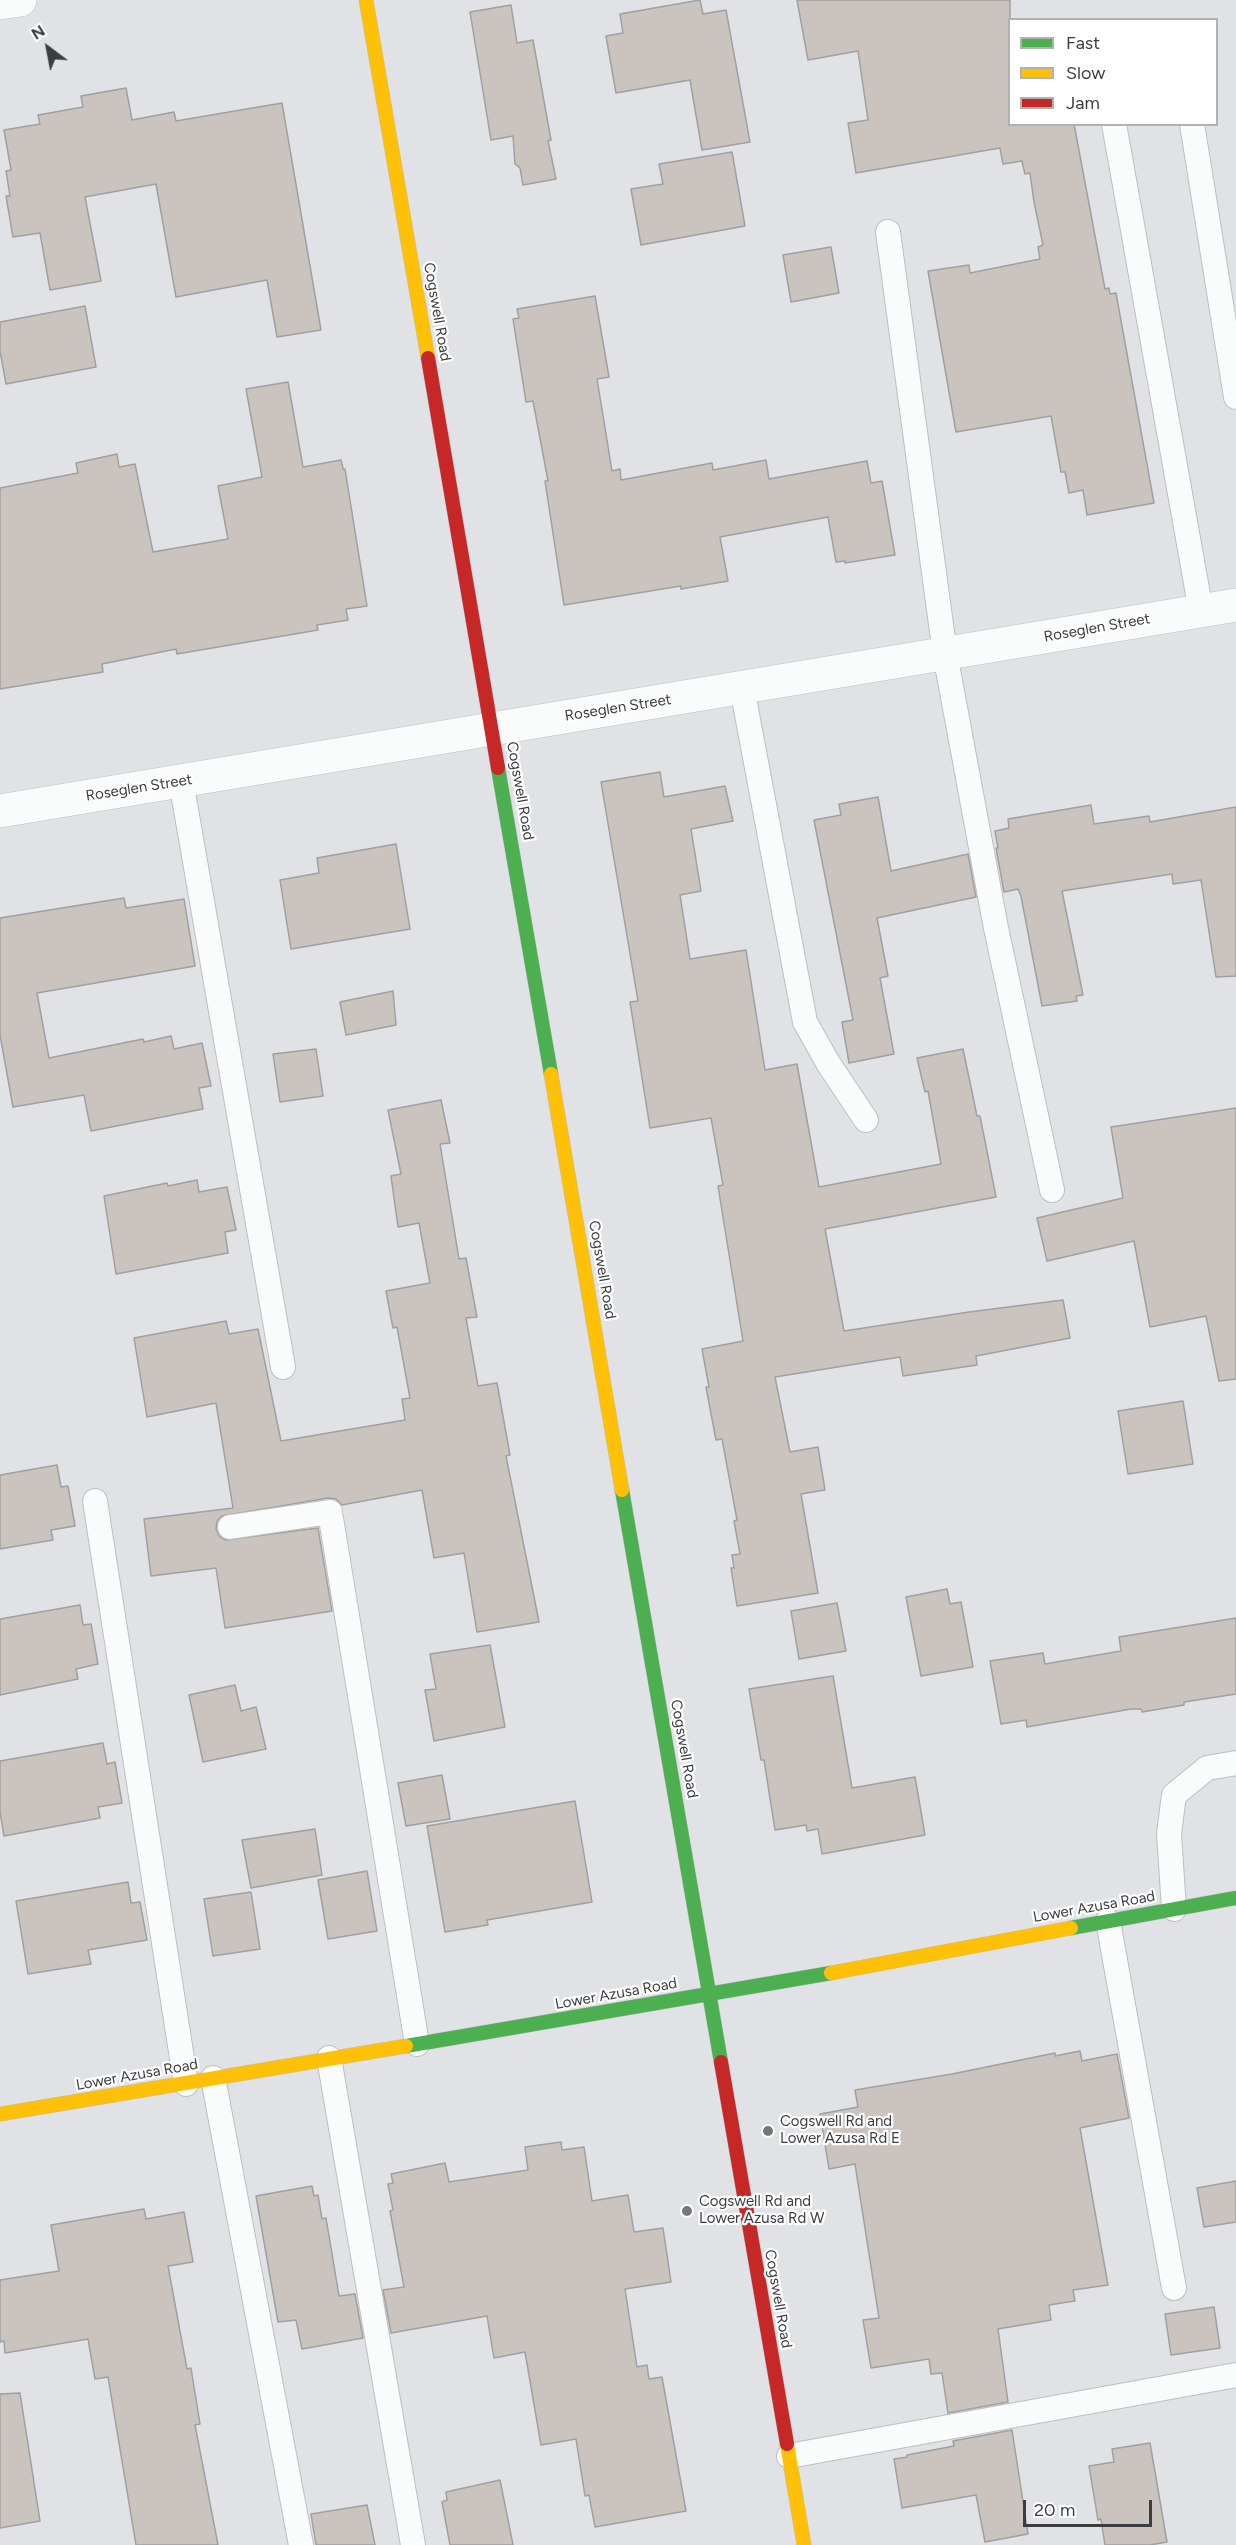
<!DOCTYPE html>
<html>
<head>
<meta charset="utf-8">
<style>
	body { margin:0 }
	#map { position:relative; width:1236px; height:2545px; overflow:hidden; background:#e0e2e5; font-family:Figtree,sans-serif }
	canvas { display:block }
	.legend { position:absolute; left:1008px; top:18px; width:210px; height:108px; box-sizing:border-box; background:#fff; border:2px solid #b1b1b2; margin:0; padding:8px 10px; list-style:none; font-size:18px; color:#3c3d3e }
	.legend li { display:flex; align-items:center; gap:12px; height:30px }
	.legend b { width:30px; border:2px solid #b1b1b2 }
	.north { position:absolute; left:18px; top:18px; width:60px; height:60px; -webkit-text-stroke:4px #fff; paint-order:stroke; rotate:328deg; font-size:16px; font-weight:700; line-height:24px; text-align:center; color:#3c3d3e }
	.north::after { content:''; display:block; margin:auto; width:21px; height:27px; background:#3c3d3e; clip-path:polygon(50% 0,100% 100%,50% 72%,0 100%) }
	.scale { position:absolute; left:1023px; top:2500px; width:129px; height:27px; box-sizing:border-box; border:3px solid #3c3d3e; border-top:0; padding-left:8px; font-size:18px; line-height:21px; white-space:nowrap; color:#3c3d3e; -webkit-text-stroke:4px #fff; paint-order:stroke }
</style>
</head>
<body>
<div id="map">
<canvas width="1236" height="2545"></canvas>
<ul class="legend">
<li><b style="height:8px;background:#4caf50"></b>Fast</li>
<li><b style="height:8px;background:#ffc107"></b>Slow</li>
<li><b style="height:8px;background:#c62828"></b>Jam</li>
</ul>
<div class="north">N</div>
<div class="scale">20 m</div>
</div>
<script>
const g = document.querySelector('canvas').getContext('2d');
g.lineJoin = 'round';
function paint(path, color) {
  g.fillStyle = color;
  g.fill(path, 'evenodd');
}
function stroke(path, color, width, dash) {
  g.strokeStyle = color;
  g.lineWidth = width;
  g.lineCap = dash ? 'butt' : 'round';
  g.setLineDash(dash || []);
  g.stroke(path);
}
function label(font, color, halo, rows, align = 'center') {
  g.font = font + ' Figtree,sans-serif';
  g.lineWidth = 4.5;
  g.setLineDash([]);
  g.textBaseline = 'middle';
  g.strokeStyle = halo;
  g.fillStyle = color;
  for (const [text, x, y, turn = 0] of rows) {
    g.save();
    g.translate(x, y);
    g.rotate((+turn || 0) * Math.PI / 180);
    g.textAlign = isNaN(turn) ? turn : align;
    if (halo) g.strokeText(text, 0, 0);
    g.fillText(text, 0, 0);
    g.restore();
  }
}
const building = new Path2D(`
	M 700,0 L 703,14 L 726,10 L 750,142 L 702,150 L 690,80 L 616,93 L 606,36 L 623,33 L 620,14 Z
	M 797,0 L 1010,0 L 1010,124 L 1074,124 L 1105,289 L 1109,288 L 1110,294 L 1116,293 L 1154,503 L 1087,515 L 1083,490 L 1069,493 L 1065,472 L 1061,472 L 1051,416 L 956,432 L 928,271 L 969,265 L 970,273 L 1040,259 L 1038,247 L 1043,245 L 1034,202 L 1030,173 L 1025,174 L 1022,161 L 1003,164 L 1000,148 L 856,173 L 848,123 L 868,120 L 858,51 L 808,60 Z
	M 511,5 L 517,43 L 533,40 L 551,140 L 548,141 L 556,179 L 523,185 L 520,168 L 515,164 L 513,136 L 491,140 L 470,12 Z
	M 126,88 L 132,120 L 174,112 L 176,121 L 282,103 L 321,330 L 277,337 L 267,280 L 176,297 L 156,184 L 85,197 L 101,281 L 50,290 L 40,233 L 13,237 L 6,196 L 10,196 L 6,171 L 11,170 L 4,130 L 40,124 L 38,115 L 83,107 L 81,96 Z
	M 732,152 L 745,226 L 641,245 L 631,189 L 663,184 L 659,164 Z
	M 831,247 L 839,293 L 791,302 L 783,255 Z
	M 595,296 L 609,377 L 597,379 L 612,471 L 620,469 L 621,480 L 712,463 L 713,470 L 766,460 L 769,479 L 867,461 L 871,483 L 882,481 L 895,555 L 845,563 L 845,561 L 836,562 L 828,517 L 720,537 L 728,581 L 681,589 L 681,586 L 564,605 L 545,481 L 548,481 L 533,401 L 526,402 L 513,319 L 519,318 L 517,309 Z
	M 85,306 L 96,367 L 6,384 L 0,351 L 0,322 Z
	M 288,382 L 303,467 L 341,460 L 343,469 L 345,469 L 367,606 L 346,609 L 348,620 L 317,625 L 318,630 L 177,654 L 176,649 L 102,664 L 103,672 L 0,689 L 0,488 L 78,473 L 76,463 L 117,454 L 119,467 L 135,464 L 153,552 L 228,539 L 218,486 L 262,477 L 246,389 Z
	M 660,772 L 664,797 L 725,786 L 733,821 L 691,829 L 701,891 L 680,895 L 690,959 L 746,950 L 765,1070 L 797,1064 L 819,1187 L 941,1164 L 928,1091 L 925,1092 L 917,1058 L 963,1049 L 977,1116 L 980,1116 L 996,1197 L 825,1229 L 844,1331 L 969,1312 L 1063,1300 L 1070,1338 L 976,1356 L 977,1365 L 903,1376 L 900,1357 L 775,1377 L 790,1452 L 818,1447 L 825,1490 L 801,1494 L 818,1593 L 737,1606 L 731,1568 L 734,1568 L 732,1555 L 740,1554 L 734,1521 L 737,1520 L 722,1439 L 716,1440 L 706,1387 L 709,1387 L 702,1349 L 743,1341 L 718,1186 L 723,1185 L 711,1118 L 650,1128 L 630,1002 L 638,1001 L 601,782 Z
	M 878,797 L 891,871 L 968,854 L 976,897 L 877,918 L 888,976 L 880,978 L 894,1054 L 849,1063 L 842,1022 L 853,1020 L 814,820 L 841,815 L 839,804 Z
	M 1091,805 L 1094,824 L 1149,816 L 1150,822 L 1236,807 L 1236,976 L 1216,977 L 1201,880 L 1173,884 L 1172,874 L 1062,891 L 1083,995 L 1076,996 L 1077,1001 L 1042,1006 L 1021,896 L 1018,889 L 1004,892 L 996,848 L 998,848 L 995,831 L 1009,828 L 1008,819 Z
	M 396,844 L 410,929 L 291,949 L 280,880 L 319,873 L 317,858 Z
	M 124,898 L 126,908 L 184,899 L 195,966 L 37,993 L 49,1058 L 143,1039 L 144,1042 L 171,1036 L 174,1049 L 202,1043 L 211,1086 L 199,1088 L 203,1109 L 91,1131 L 84,1095 L 13,1107 L 0,1035 L 0,918 Z
	M 393,991 L 396,1025 L 346,1035 L 340,1002 Z
	M 316,1049 L 323,1096 L 280,1102 L 273,1054 Z
	M 441,1100 L 450,1143 L 440,1144 L 459,1259 L 466,1258 L 477,1317 L 466,1318 L 478,1386 L 497,1383 L 510,1455 L 506,1456 L 539,1622 L 477,1632 L 464,1553 L 434,1558 L 422,1490 L 342,1505 L 336,1499 L 328,1498 L 222,1516 L 217,1521 L 216,1529 L 219,1536 L 225,1540 L 318,1528 L 332,1611 L 225,1628 L 216,1568 L 151,1576 L 144,1519 L 233,1508 L 216,1403 L 147,1417 L 134,1338 L 226,1321 L 229,1334 L 258,1329 L 281,1441 L 405,1420 L 402,1399 L 410,1398 L 397,1327 L 393,1328 L 386,1291 L 430,1283 L 419,1223 L 398,1227 L 391,1176 L 401,1174 L 388,1110 Z
	M 1236,1108 L 1236,1379 L 1219,1381 L 1206,1316 L 1150,1327 L 1134,1241 L 1047,1261 L 1037,1218 L 1123,1198 L 1111,1127 Z
	M 197,1180 L 199,1192 L 227,1187 L 236,1230 L 225,1232 L 228,1253 L 116,1274 L 104,1196 L 167,1183 L 168,1186 Z
	M 1183,1401 L 1193,1464 L 1128,1474 L 1118,1411 Z
	M 57,1465 L 61,1487 L 68,1486 L 75,1526 L 51,1530 L 53,1540 L 0,1549 L 0,1475 Z
	M 947,1589 L 950,1604 L 961,1602 L 973,1667 L 921,1676 L 906,1597 Z
	M 837,1603 L 846,1651 L 799,1659 L 791,1611 Z
	M 80,1605 L 83,1625 L 91,1624 L 98,1664 L 76,1669 L 78,1679 L 0,1695 L 0,1619 Z
	M 1236,1618 L 1236,1694 L 1184,1702 L 1184,1705 L 1142,1712 L 1141,1709 L 1131,1709 L 1027,1727 L 1026,1720 L 1001,1724 L 990,1661 L 1043,1653 L 1045,1664 L 1121,1651 L 1119,1637 Z
	M 490,1645 L 505,1727 L 434,1741 L 425,1690 L 436,1689 L 430,1654 Z
	M 833,1676 L 852,1788 L 915,1777 L 925,1835 L 822,1854 L 818,1829 L 807,1831 L 806,1825 L 775,1830 L 764,1760 L 761,1760 L 749,1689 Z
	M 235,1685 L 241,1711 L 256,1707 L 266,1749 L 203,1762 L 189,1695 Z
	M 103,1743 L 107,1764 L 115,1762 L 122,1803 L 98,1807 L 100,1818 L 4,1836 L 0,1812 L 0,1761 Z
	M 442,1775 L 450,1819 L 406,1826 L 398,1783 Z
	M 575,1801 L 592,1902 L 487,1920 L 488,1925 L 445,1932 L 427,1826 Z
	M 315,1829 L 322,1875 L 251,1888 L 242,1840 Z
	M 367,1871 L 377,1931 L 328,1939 L 318,1880 Z
	M 128,1882 L 131,1903 L 140,1902 L 147,1940 L 88,1950 L 91,1964 L 28,1974 L 16,1901 Z
	M 251,1892 L 260,1949 L 213,1956 L 204,1899 Z
	M 1080,2051 L 1082,2061 L 1117,2054 L 1129,2118 L 1080,2128 L 1108,2285 L 1073,2290 L 1075,2301 L 1049,2305 L 1051,2320 L 998,2329 L 1008,2402 L 948,2413 L 942,2373 L 931,2374 L 929,2359 L 871,2368 L 863,2320 L 879,2318 L 855,2164 L 829,2169 L 820,2114 L 858,2107 L 855,2090 L 952,2074 L 1055,2053 L 1055,2056 Z
	M 561,2142 L 562,2150 L 584,2147 L 592,2201 L 628,2195 L 634,2232 L 663,2228 L 671,2282 L 625,2289 L 637,2367 L 647,2365 L 649,2379 L 662,2377 L 686,2511 L 595,2527 L 589,2495 L 585,2496 L 576,2439 L 541,2445 L 525,2352 L 494,2358 L 487,2316 L 391,2333 L 383,2290 L 404,2287 L 390,2211 L 393,2210 L 388,2184 L 393,2183 L 391,2174 L 445,2163 L 449,2182 L 528,2170 L 525,2147 Z
	M 1236,2181 L 1236,2222 L 1204,2227 L 1197,2188 Z
	M 312,2186 L 314,2196 L 318,2195 L 322,2219 L 326,2218 L 339,2296 L 355,2294 L 363,2338 L 302,2349 L 296,2320 L 278,2322 L 256,2196 Z
	M 144,2209 L 146,2219 L 184,2212 L 193,2262 L 168,2266 L 187,2369 L 191,2368 L 200,2424 L 195,2425 L 218,2545 L 136,2545 L 108,2377 L 95,2379 L 88,2339 L 5,2353 L 4,2341 L 0,2342 L 0,2280 L 59,2271 L 51,2225 Z
	M 1214,2307 L 1220,2348 L 1171,2355 L 1165,2314 Z
	M 20,2393 L 40,2521 L 0,2528 L 0,2394 Z
	M 1012,2430 L 1028,2534 L 985,2542 L 976,2495 L 902,2508 L 894,2459 L 907,2457 L 907,2455 L 954,2446 L 953,2441 Z
	M 1150,2443 L 1167,2542 L 1150,2545 L 1105,2545 L 1101,2519 L 1098,2520 L 1089,2466 L 1114,2462 L 1112,2449 Z
	M 500,2480 L 513,2545 L 450,2545 L 442,2502 L 447,2500 L 446,2492 Z
	M 367,2505 L 375,2545 L 316,2545 L 311,2514 Z`);
paint(building, '#cbc4be');
stroke(building, '#a0a0a1', 1.5);
const lane = new Path2D(`
	M 1114,124 L 1201,611
	M 1192,124 L 1236,397
	M 888,232 L 945,654 L 996,928 L 1052,1190
	M 742,688 L 805,1022 L 828,1063 L 866,1120
	M 181,781 L 283,1367
	M 95,1501 L 186,2084
	M 230,1527 L 330,1512 L 417,2044
	M 1174,1909 L 1169,1834 L 1174,1795 L 1207,1768 L 1236,1763
	M 1108,1921 L 1174,2288
	M 329,2058 L 413,2545
	M 213,2078 L 301,2545
	M 789,2456 L 1236,2375`);
const street = new Path2D(`
	M 0,3 L 20,0
	M 0,811 L 1236,605`);
const fast = new Path2D(`
	M 498,768 L 551,1074
	M 622,1490 L 721,2062
	M 1071,1928 L 1236,1898
	M 406,2046 L 831,1973`);
const slow = new Path2D(`
	M 366,0 L 428,358
	M 551,1074 L 622,1490
	M 831,1973 L 1071,1928
	M 0,2114 L 406,2046
	M 787,2444 L 804,2545`);
const jam = new Path2D(`
	M 428,358 L 498,768
	M 721,2062 L 787,2444`);
stroke(lane, '#bdbfc0', 26);
stroke(street, '#bdbfc0', 34);
stroke(fast, '#bdbfc0', 15);
stroke(slow, '#bdbfc0', 15);
stroke(jam, '#bdbfc0', 15);
stroke(lane, '#fafbfb', 24);
stroke(street, '#fafbfb', 33);
stroke(fast, '#4caf50', 14);
stroke(slow, '#ffc107', 14);
stroke(jam, '#c62828', 14);
for (const [x, y, r, color] of [
	[768,2131,6,"#757778"],
	[687,2211,6,"#757778"]
]) {
  const dot = new Path2D();
  dot.arc(x, y, r, 0, 2 * Math.PI);
  g.fillStyle = color;
  g.fill(dot);
  stroke(dot, '#fff', 2);
}
label('15px', '#3c3d3e', '#fff', [
	["Cogswell Road",437,312,80],
	["Roseglen Street",1097,628,-10],
	["Roseglen Street",618,708,-9],
	["Roseglen Street",139,788,-9],
	["Cogswell Road",520,791,80],
	["Cogswell Road",602,1270,80],
	["Cogswell Road",684,1749,80],
	["Lower Azusa Road",1094,1907,-10],
	["Lower Azusa Road",616,1994,-10],
	["Lower Azusa Road",137,2075,-10],
	["Cogswell Road",778,2299,80]
]);
label('15px', '#3c3d3e', '#fff', [
	["Cogswell Rd and",780,2122],
	["Lower Azusa Rd E",780,2139],
	["Cogswell Rd and",699,2202],
	["Lower Azusa Rd W",699,2219]
], 'left');
</script>
</body>
</html>
